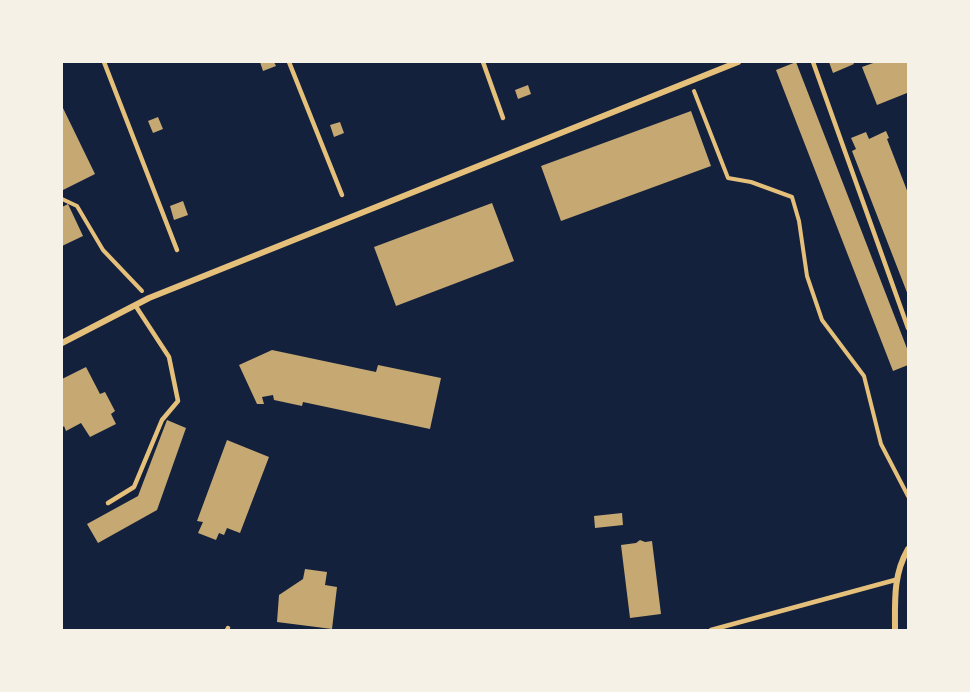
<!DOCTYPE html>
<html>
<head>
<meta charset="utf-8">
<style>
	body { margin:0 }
	#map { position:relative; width:970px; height:692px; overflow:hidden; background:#14213d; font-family:Lato,sans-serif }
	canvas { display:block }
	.frame { position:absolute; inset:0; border:63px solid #f6f1e7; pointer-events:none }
</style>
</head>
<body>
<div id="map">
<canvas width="970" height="692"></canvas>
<div class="frame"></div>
</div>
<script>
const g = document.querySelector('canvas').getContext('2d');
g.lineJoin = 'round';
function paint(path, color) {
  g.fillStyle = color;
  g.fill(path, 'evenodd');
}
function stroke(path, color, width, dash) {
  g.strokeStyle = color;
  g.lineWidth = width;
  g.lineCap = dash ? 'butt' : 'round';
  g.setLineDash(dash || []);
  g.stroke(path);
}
paint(new Path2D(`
	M 260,62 L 274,62 L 276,66 L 263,71 Z
	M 796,62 L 908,351 L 908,365 L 893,371 L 776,70 Z
	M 829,62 L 853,62 L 854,64 L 833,73 Z
	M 876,62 L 908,62 L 908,97 L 907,93 L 877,105 L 862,67 Z
	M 528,85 L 531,94 L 518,99 L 515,90 Z
	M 62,106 L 95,174 L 63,190 L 62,187 Z
	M 691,111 L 711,166 L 561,221 L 541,166 Z
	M 158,117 L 163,129 L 153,133 L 148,121 Z
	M 340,122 L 344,133 L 334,137 L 330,125 Z
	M 886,131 L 889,138 L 887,139 L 908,193 L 908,295 L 852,151 L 856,149 L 851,138 L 866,132 L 869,139 Z
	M 183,201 L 188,215 L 174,220 L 170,206 Z
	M 492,203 L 514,261 L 396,306 L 374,247 Z
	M 68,204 L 83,236 L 62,246 L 62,207 Z
	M 272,350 L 376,372 L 378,365 L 441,378 L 430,429 L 303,402 L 302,406 L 274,400 L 273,395 L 262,397 L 264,404 L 257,404 L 239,365 Z
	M 86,367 L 100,394 L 105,392 L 115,411 L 111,414 L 116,424 L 90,437 L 81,423 L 66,431 L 64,426 L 62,428 L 62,379 Z
	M 167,420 L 186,428 L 157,510 L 98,543 L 87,524 L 138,496 Z
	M 227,440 L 269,457 L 240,533 L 227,528 L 224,535 L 219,533 L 216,540 L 198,533 L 203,522 L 197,521 Z
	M 622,513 L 623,525 L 595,528 L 594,516 Z
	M 640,540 L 645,542 L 652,541 L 661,614 L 630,618 L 621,545 L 636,543 Z
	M 305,569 L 327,572 L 325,585 L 337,587 L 332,629 L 277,622 L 279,595 L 303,579 Z`), '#c6a872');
stroke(new Path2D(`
	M 694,91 L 728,178 L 751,182 L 792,197 L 799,221 L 807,276 L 822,320 L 864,376 L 881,444 L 908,496
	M 62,199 L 77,206 L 103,250 L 142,291`), '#e5c07b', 4);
stroke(new Path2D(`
	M 104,62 L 177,250
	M 289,62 L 342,195
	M 483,62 L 503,118
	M 813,62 L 908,328
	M 108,503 L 134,487 L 162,420 L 178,401 L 169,357 L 135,305
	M 227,630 L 228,628
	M 711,630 L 895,580`), '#e5c07b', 4.5);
stroke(new Path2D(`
	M 62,343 L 149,298 L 738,62
	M 895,630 C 895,601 893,575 908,549`), '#e5c07b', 6);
</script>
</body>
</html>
